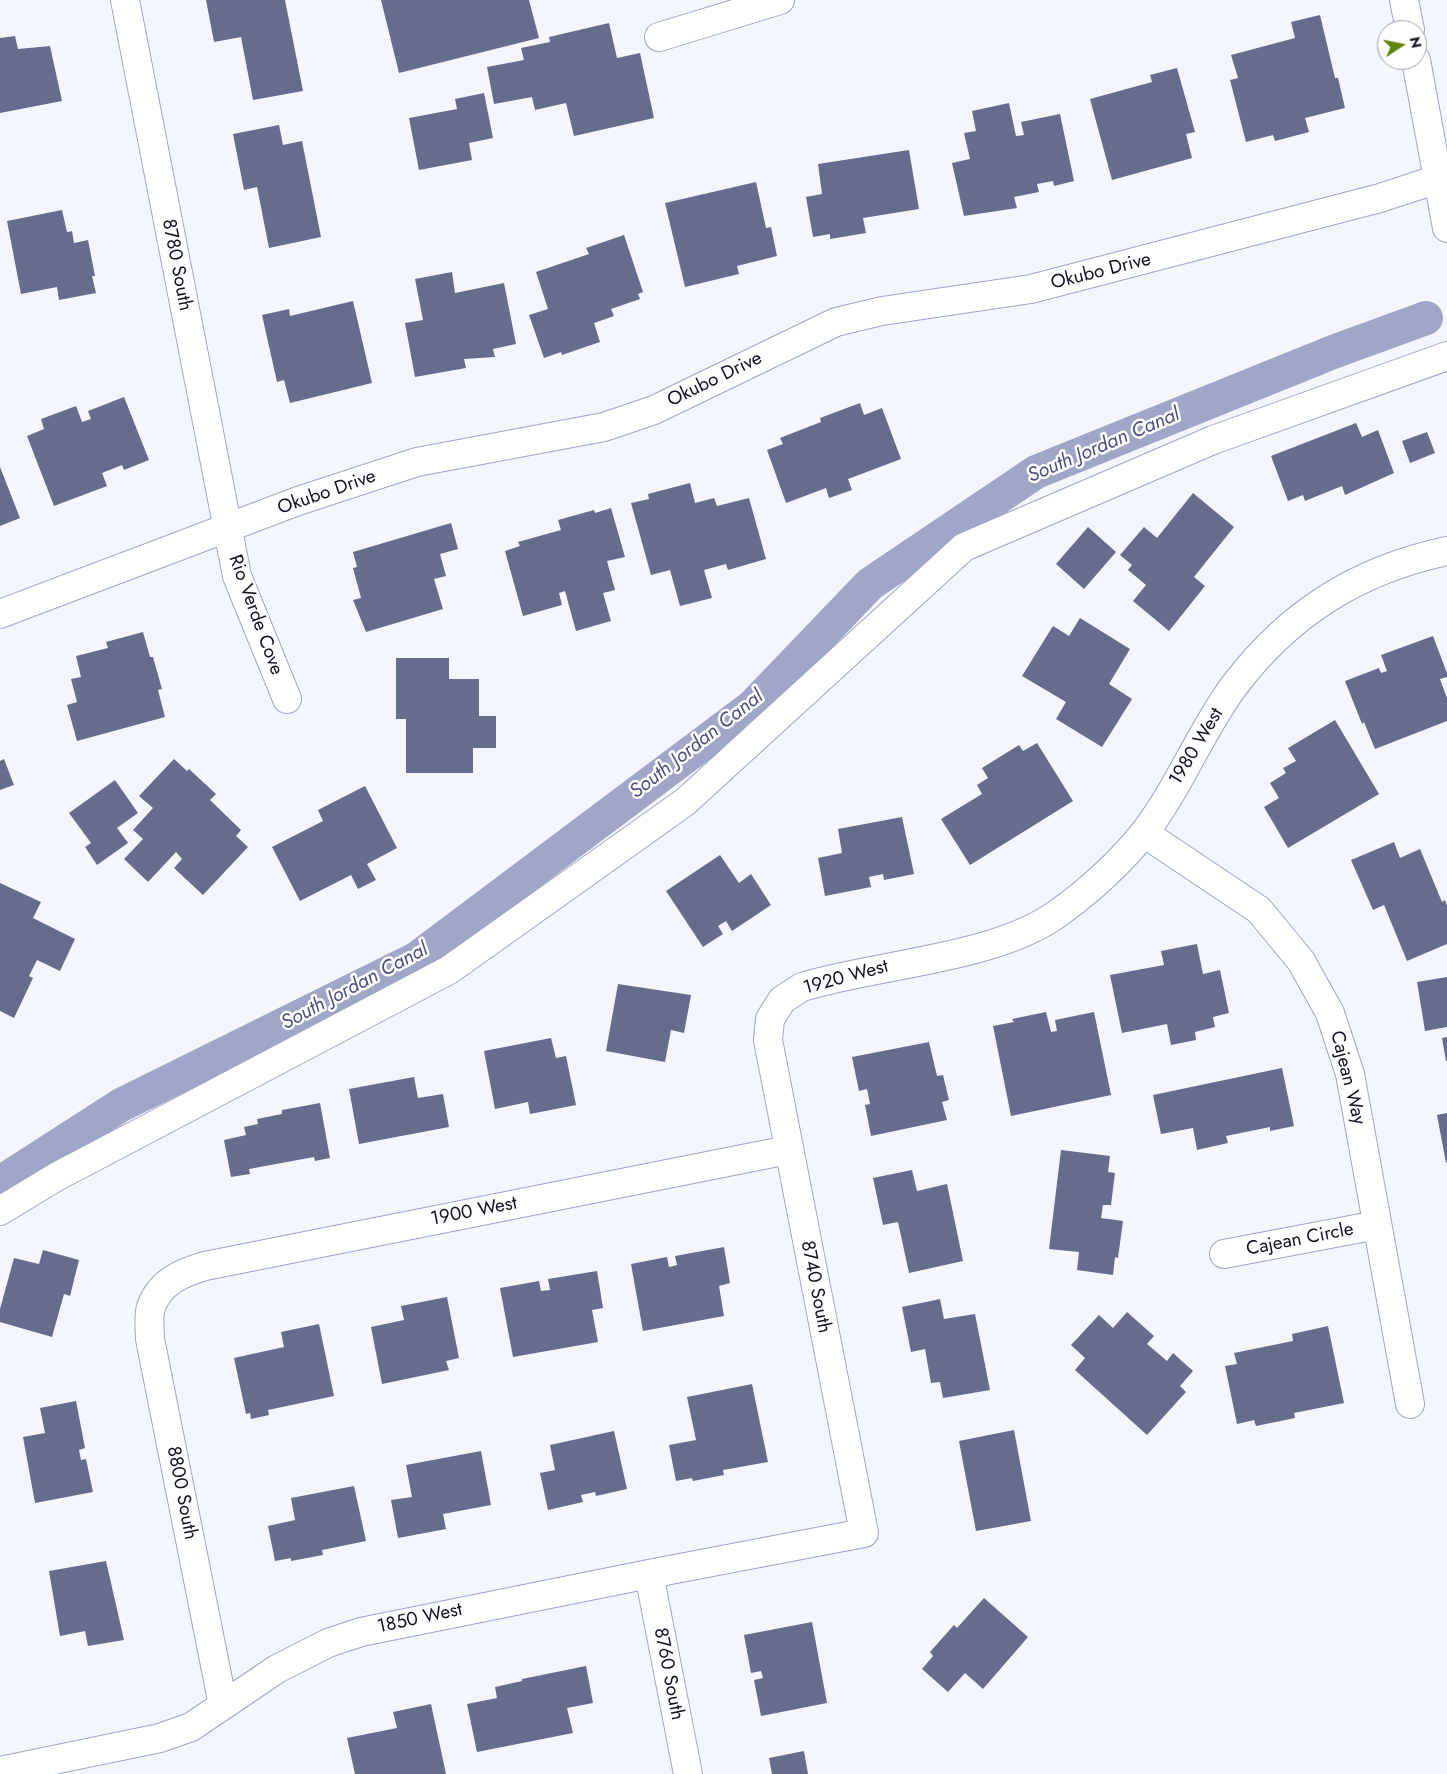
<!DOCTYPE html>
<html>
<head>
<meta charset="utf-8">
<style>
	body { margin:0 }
	#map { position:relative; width:1447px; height:1774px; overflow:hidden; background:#f4f6fd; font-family:Jost,sans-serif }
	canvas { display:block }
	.north { position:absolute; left:1377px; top:20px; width:50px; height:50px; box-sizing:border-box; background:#fff; border:1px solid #9fa1a5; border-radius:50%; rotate:79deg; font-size:14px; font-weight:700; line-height:20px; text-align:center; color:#10131f }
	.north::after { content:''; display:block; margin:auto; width:18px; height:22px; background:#628400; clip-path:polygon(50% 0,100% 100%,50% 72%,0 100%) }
</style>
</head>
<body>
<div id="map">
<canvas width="1447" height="1774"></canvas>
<div class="north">N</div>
</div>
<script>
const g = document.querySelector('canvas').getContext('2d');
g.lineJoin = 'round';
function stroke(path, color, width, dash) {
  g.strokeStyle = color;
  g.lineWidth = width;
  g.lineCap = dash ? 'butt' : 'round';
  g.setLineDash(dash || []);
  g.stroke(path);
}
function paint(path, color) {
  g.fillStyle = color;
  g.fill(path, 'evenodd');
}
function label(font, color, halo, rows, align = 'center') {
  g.font = font + ' Jost,sans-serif';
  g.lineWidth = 5;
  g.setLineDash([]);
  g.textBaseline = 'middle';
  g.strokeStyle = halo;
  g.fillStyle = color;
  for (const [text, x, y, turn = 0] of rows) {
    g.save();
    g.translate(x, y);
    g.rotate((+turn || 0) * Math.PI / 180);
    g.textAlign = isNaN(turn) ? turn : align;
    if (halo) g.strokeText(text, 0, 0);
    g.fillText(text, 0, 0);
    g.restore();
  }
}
stroke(new Path2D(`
	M 0,1183 L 121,1105 L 416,959 L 753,706 L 870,584 L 1036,472 L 1333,352 L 1426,318`), '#9fa6c7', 34);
paint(new Path2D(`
	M 206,0 L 285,0 L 303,91 L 253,100 L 241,37 L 214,42 Z
	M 381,0 L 529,0 L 539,38 L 399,73 Z
	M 1320,15 L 1335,78 L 1338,78 L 1345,108 L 1305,118 L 1309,132 L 1275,141 L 1273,135 L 1246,142 L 1230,80 L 1238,78 L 1231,55 L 1295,38 L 1291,22 Z
	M 609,23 L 617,58 L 640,53 L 654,118 L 574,136 L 566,103 L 535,110 L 532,97 L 494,104 L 487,67 L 524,60 L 521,48 L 550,42 L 549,37 Z
	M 15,36 L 18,49 L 50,46 L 62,101 L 0,113 L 0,38 Z
	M 1177,68 L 1195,132 L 1186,134 L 1192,158 L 1112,180 L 1090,99 L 1152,82 L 1150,75 Z
	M 484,93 L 493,138 L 469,143 L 472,160 L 419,170 L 409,118 L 457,109 L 455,99 Z
	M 1009,103 L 1016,136 L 1024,135 L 1021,122 L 1060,114 L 1074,181 L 1054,186 L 1053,181 L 1037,184 L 1039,192 L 1014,197 L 1017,208 L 964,216 L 952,163 L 970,159 L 964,133 L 976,131 L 972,111 Z
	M 279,125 L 283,145 L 302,141 L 321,237 L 269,248 L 257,187 L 244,190 L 233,134 Z
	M 909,150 L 919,209 L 863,218 L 866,233 L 830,239 L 830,234 L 813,237 L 806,197 L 822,194 L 818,164 Z
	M 756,182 L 766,228 L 771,227 L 777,256 L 737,266 L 739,274 L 685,287 L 665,203 Z
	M 62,210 L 67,232 L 72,231 L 74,243 L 88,240 L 95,276 L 92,276 L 96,293 L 59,300 L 57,287 L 21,294 L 7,221 Z
	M 624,235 L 643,292 L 638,294 L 640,299 L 611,309 L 614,316 L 594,323 L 600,342 L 562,355 L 561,352 L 544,358 L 529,315 L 548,309 L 536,272 L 589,254 L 586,248 Z
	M 452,272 L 455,293 L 504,283 L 516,344 L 493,349 L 495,357 L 464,359 L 466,368 L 415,377 L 405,323 L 423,320 L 415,279 Z
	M 353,301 L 372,383 L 290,403 L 284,380 L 277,382 L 262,315 L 289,309 L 290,316 Z
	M 124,397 L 149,460 L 124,470 L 122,465 L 102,473 L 107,486 L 54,506 L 27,436 L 44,429 L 41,419 L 76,406 L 82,422 L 91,419 L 88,411 Z
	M 860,403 L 864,415 L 882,408 L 901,459 L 848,479 L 852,490 L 829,498 L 826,488 L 786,503 L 767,450 L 783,444 L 780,438 L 821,422 L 820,418 Z
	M 1356,423 L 1362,437 L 1378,430 L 1394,473 L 1345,495 L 1342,486 L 1305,501 L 1303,495 L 1288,501 L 1271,456 Z
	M 1427,432 L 1435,453 L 1410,463 L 1402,441 Z
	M 0,467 L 20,518 L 0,526 Z
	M 690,483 L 695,503 L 714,498 L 717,506 L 749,498 L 766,559 L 728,570 L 726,564 L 704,570 L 712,598 L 680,606 L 670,570 L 651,575 L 631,503 L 649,499 L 648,494 Z
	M 1193,493 L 1234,527 L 1194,577 L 1205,586 L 1169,631 L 1133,601 L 1146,585 L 1128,570 L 1132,565 L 1120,555 L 1144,527 L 1157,538 Z
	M 611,508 L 625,557 L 607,561 L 615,590 L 603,593 L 611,621 L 576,631 L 565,591 L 559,593 L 562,605 L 523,616 L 505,551 L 520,546 L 518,542 L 561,530 L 558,520 L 594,510 L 595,513 Z
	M 451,523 L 458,549 L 440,554 L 446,576 L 434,579 L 443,609 L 366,632 L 353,600 L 361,598 L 353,568 L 357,567 L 353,552 Z
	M 1088,527 L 1116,552 L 1084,589 L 1056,564 Z
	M 1080,618 L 1130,649 L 1109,684 L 1132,699 L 1102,747 L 1056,719 L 1066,702 L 1022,676 L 1053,626 L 1069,636 Z
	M 143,632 L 150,657 L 153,657 L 162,689 L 158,690 L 165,717 L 77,741 L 67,705 L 77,702 L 71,679 L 81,677 L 76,656 L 108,648 L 106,642 Z
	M 1433,636 L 1447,673 L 1447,677 L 1440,679 L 1447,698 L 1447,721 L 1375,749 L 1364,722 L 1362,724 L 1345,681 L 1379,668 L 1381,673 L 1387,671 L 1381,655 Z
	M 396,658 L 449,658 L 449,679 L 479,679 L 479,716 L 496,716 L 496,748 L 473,748 L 473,773 L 406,773 L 406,719 L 396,719 Z
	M 1335,720 L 1379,794 L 1288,848 L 1264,807 L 1279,798 L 1270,783 L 1286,773 L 1283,768 L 1296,761 L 1288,748 Z
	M 1037,743 L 1073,801 L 970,865 L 941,819 L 982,794 L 977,785 L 988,778 L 982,768 L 1019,745 L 1023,751 Z
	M 4,759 L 14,785 L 0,790 L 0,761 Z
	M 174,759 L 187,771 L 189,769 L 216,794 L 210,800 L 241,830 L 236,836 L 248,847 L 203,895 L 174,868 L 182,859 L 176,852 L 148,882 L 124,859 L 143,839 L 133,830 L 153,808 L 139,796 Z
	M 115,780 L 138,813 L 117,828 L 128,843 L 97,865 L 85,847 L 91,843 L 69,813 Z
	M 365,786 L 397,848 L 367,864 L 376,880 L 358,889 L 351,875 L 300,901 L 272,847 L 323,821 L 318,810 Z
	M 902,817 L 914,874 L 884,880 L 883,874 L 869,877 L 871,887 L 825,896 L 818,858 L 842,853 L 838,829 Z
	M 1394,842 L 1400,858 L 1420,849 L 1442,902 L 1445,900 L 1447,906 L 1447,944 L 1407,961 L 1384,905 L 1373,910 L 1351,860 Z
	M 720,855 L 739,883 L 751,874 L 771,905 L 732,931 L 726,921 L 718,926 L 723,934 L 703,947 L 666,891 Z
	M 0,883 L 41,902 L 33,918 L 75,939 L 60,971 L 37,960 L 29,976 L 33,978 L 14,1018 L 0,1011 Z
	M 1197,944 L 1203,974 L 1220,970 L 1229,1013 L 1213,1017 L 1215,1027 L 1195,1032 L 1196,1040 L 1171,1045 L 1167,1024 L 1122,1033 L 1110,975 L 1164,965 L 1161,951 Z
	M 1447,977 L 1447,1027 L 1425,1031 L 1417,982 Z
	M 618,984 L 691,995 L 684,1033 L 671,1030 L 665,1062 L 606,1051 Z
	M 1046,1012 L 1051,1032 L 1057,1031 L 1055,1020 L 1094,1012 L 1111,1095 L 1011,1116 L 993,1026 L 1014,1022 L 1012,1019 Z
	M 1447,1037 L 1447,1061 L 1446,1061 L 1442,1038 Z
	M 551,1038 L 556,1058 L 566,1056 L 576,1105 L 530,1114 L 528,1102 L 495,1109 L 484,1051 Z
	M 929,1042 L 937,1076 L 943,1075 L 949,1100 L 942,1102 L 947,1120 L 871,1136 L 865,1105 L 870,1104 L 867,1089 L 859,1091 L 852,1057 Z
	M 1282,1068 L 1294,1126 L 1270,1131 L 1270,1127 L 1226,1136 L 1228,1143 L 1197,1150 L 1193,1128 L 1161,1134 L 1153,1095 Z
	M 414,1077 L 418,1098 L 443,1094 L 449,1127 L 359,1144 L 349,1089 Z
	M 320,1103 L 330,1158 L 315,1161 L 314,1157 L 249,1169 L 250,1174 L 231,1177 L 224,1140 L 246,1135 L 244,1127 L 258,1124 L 257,1119 L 282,1114 L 282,1110 Z
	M 1447,1113 L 1447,1162 L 1446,1163 L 1437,1115 Z
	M 1061,1150 L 1110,1156 L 1108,1172 L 1115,1173 L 1111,1205 L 1103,1205 L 1101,1218 L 1123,1221 L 1118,1258 L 1115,1257 L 1113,1275 L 1077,1270 L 1079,1252 L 1049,1249 Z
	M 912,1170 L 917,1191 L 947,1184 L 963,1261 L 909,1273 L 898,1222 L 883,1225 L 873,1178 Z
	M 724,1247 L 730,1283 L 719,1286 L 724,1316 L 643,1331 L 631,1264 L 667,1257 L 669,1267 L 677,1265 L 675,1256 Z
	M 43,1250 L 79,1260 L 70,1296 L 64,1294 L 52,1337 L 0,1322 L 0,1309 L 14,1258 L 39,1264 Z
	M 597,1271 L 603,1308 L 592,1310 L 598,1342 L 513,1357 L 500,1288 L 539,1281 L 541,1291 L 550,1290 L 548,1279 Z
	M 447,1297 L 459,1358 L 446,1361 L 449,1370 L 382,1384 L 371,1327 L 404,1320 L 401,1306 Z
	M 940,1299 L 944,1319 L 975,1314 L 990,1390 L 943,1398 L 940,1382 L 931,1383 L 925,1349 L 911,1352 L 902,1307 Z
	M 1127,1312 L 1154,1336 L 1147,1344 L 1167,1361 L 1173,1353 L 1193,1371 L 1180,1386 L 1186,1392 L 1147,1435 L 1075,1370 L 1085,1358 L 1071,1345 L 1099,1315 L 1113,1328 Z
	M 319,1324 L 334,1396 L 268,1410 L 269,1415 L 251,1419 L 250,1413 L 246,1414 L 234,1358 L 284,1347 L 281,1332 Z
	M 1328,1326 L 1344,1403 L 1294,1413 L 1295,1418 L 1256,1426 L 1254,1420 L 1237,1424 L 1225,1366 L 1237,1364 L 1234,1353 L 1293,1341 L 1292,1334 Z
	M 752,1384 L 768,1462 L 723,1470 L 724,1475 L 693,1481 L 692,1478 L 676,1481 L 669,1445 L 696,1440 L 687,1397 Z
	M 76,1401 L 85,1448 L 79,1450 L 81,1460 L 86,1459 L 93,1492 L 35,1503 L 23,1437 L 45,1433 L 40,1408 Z
	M 1014,1430 L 1031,1521 L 976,1531 L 959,1441 Z
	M 614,1431 L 627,1489 L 596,1496 L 595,1492 L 581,1495 L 583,1502 L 548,1510 L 540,1473 L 555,1470 L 550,1445 Z
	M 481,1451 L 491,1505 L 443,1514 L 446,1529 L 398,1538 L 391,1500 L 412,1497 L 406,1465 Z
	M 354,1486 L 366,1541 L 322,1550 L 323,1555 L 291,1561 L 291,1558 L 275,1561 L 268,1526 L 295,1520 L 291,1498 Z
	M 106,1561 L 124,1640 L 88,1646 L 85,1631 L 60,1636 L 49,1571 Z
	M 984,1598 L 1028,1637 L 983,1689 L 965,1673 L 948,1692 L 922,1669 L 933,1656 L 930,1652 L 954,1625 L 957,1628 Z
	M 812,1622 L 827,1703 L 761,1716 L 754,1680 L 763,1678 L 761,1671 L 751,1673 L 744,1635 Z
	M 586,1666 L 593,1703 L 567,1708 L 573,1733 L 477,1752 L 467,1704 L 497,1698 L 495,1687 L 522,1681 L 522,1679 Z
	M 431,1704 L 446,1774 L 355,1774 L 347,1738 L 397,1728 L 393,1712 Z
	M 804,1751 L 808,1774 L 772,1774 L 769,1758 Z`), '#666c8c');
const minor = new Path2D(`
	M 125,0 L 237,576 L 287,699
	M 1404,0 L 1410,30
	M 659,37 L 780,0
	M 1416,60 L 1447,228
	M 0,614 L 298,501 L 417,462 L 604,427 L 654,410 L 836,322 L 882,311 L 1031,289 L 1380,198 L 1438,179
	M 1144,833 L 1259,910 L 1301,961 L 1330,1013 L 1350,1074 L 1410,1404
	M 0,1211 L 56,1177 L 449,970 L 685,802 L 964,547 L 1213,440 L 1447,356
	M 1224,1254 L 1377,1225
	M 649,1574 L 688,1774
	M 223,1705 L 150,1339 C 150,1329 148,1316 151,1307 C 160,1282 181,1273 205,1266 L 788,1150
	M 0,1771 L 160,1738 L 191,1727 L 277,1669 L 328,1643 L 361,1632 L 649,1574 L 864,1533 L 768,1040 L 770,1019 L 782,1000 L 802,987 C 877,964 994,959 1057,914 C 1089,891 1119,864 1144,833 C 1179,788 1200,732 1234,686 C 1289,613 1358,570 1447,551`);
stroke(minor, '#9ea5c7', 30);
stroke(minor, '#fff', 28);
label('19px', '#10131f', '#fff', [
	["8780 South",176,265,79],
	["Okubo Drive",1101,272,-14],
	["Okubo Drive",715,380,-26],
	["Okubo Drive",327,493,-19],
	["Rio Verde Cove",255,615,70],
	["1980 West",1197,747,-59],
	["1920 West",846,978,-15],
	["Cajean Way",1347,1078,76],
	["1900 West",474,1212,-11],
	["Cajean Circle",1300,1240,-11],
	["8740 South",815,1287,79],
	["8800 South",181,1493,79],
	["1850 West",420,1619,-12],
	["8760 South",668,1674,79]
]);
label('italic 20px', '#485080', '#fff', [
	["South Jordan Canal",1104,446,-23],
	["South Jordan Canal",697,745,-38],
	["South Jordan Canal",355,987,-28]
]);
</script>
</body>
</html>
